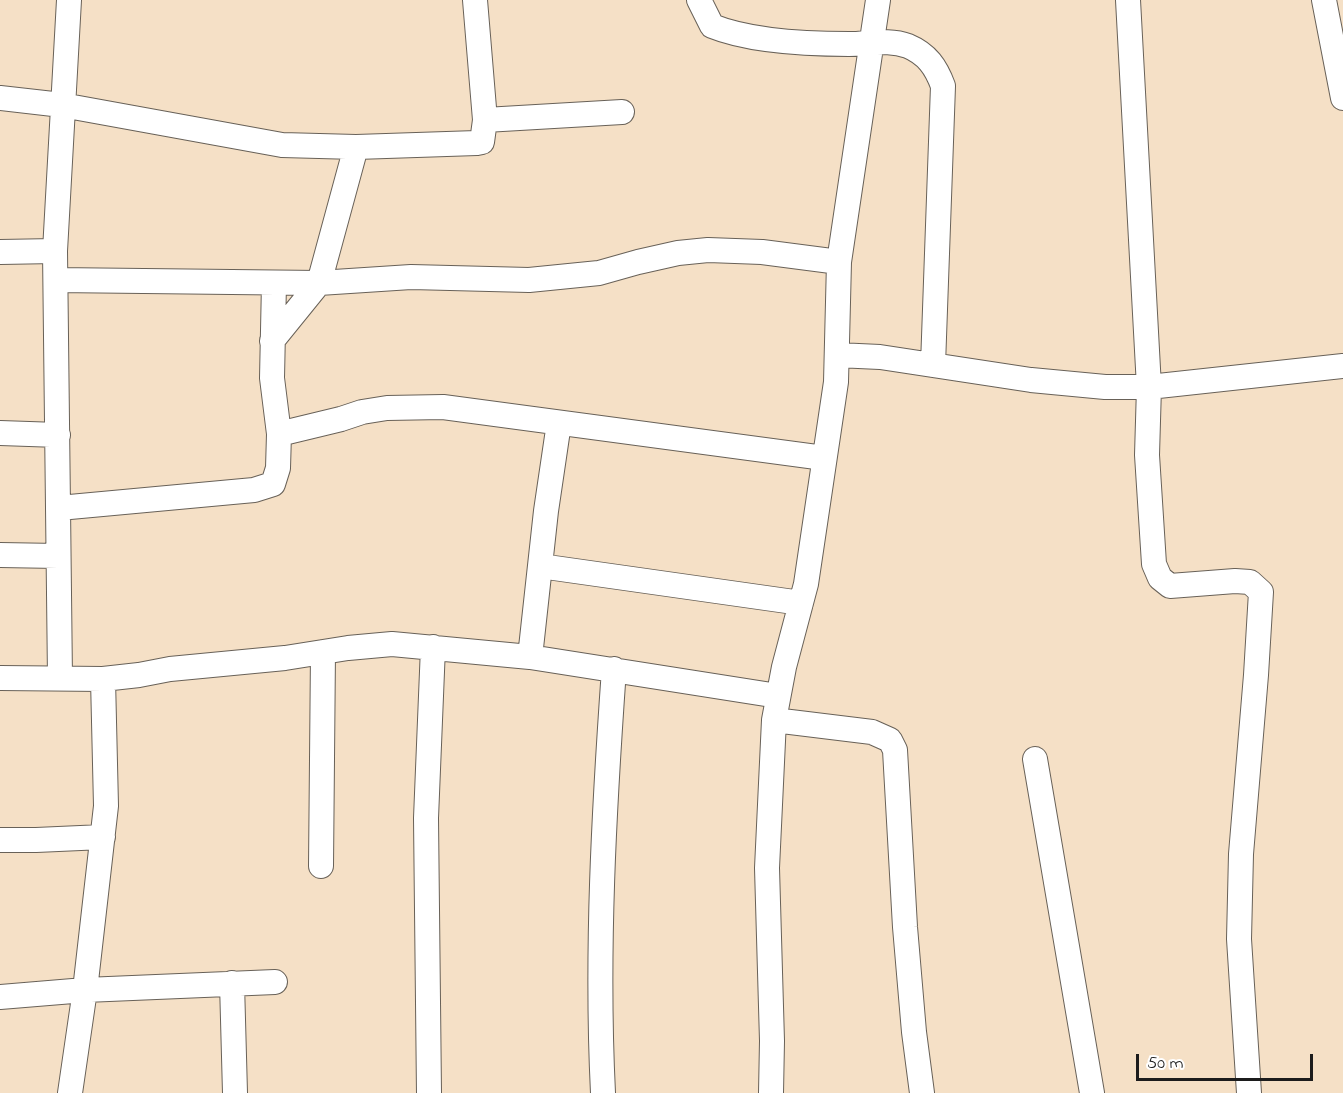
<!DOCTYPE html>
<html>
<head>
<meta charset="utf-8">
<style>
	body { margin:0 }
	#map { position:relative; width:1343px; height:1093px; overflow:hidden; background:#f5e0c6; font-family:"Indie Flower",sans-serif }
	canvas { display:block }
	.scale { position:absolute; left:1136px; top:1054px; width:177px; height:27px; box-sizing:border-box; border:3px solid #1c1c1c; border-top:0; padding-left:8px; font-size:18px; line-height:21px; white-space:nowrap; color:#1c1c1c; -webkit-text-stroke:4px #fff; paint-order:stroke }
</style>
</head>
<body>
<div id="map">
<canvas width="1343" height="1093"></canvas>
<div class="scale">50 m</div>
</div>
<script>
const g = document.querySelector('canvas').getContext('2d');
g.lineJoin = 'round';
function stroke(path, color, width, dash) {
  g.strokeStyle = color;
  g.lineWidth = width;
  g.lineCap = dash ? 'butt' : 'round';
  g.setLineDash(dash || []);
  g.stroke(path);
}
const minor = new Path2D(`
	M 475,0 L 485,120 L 622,112
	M 699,0 L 712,26 C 749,41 809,44 849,44 C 869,44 889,39 908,46 C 927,54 936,67 943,86 L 933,365
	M 1128,0 L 1149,387 L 1147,455 L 1154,564 L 1160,578 L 1170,586 L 1235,581 L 1250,582 L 1261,592 L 1256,675 L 1241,854 L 1239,939 L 1249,1093
	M 1324,0 L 1343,98
	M 0,98 L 62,105 L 282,145 L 356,147 L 477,143 L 482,142 L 485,120
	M 0,252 L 55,251
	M 56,280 L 319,283 L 411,277 L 529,280 L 599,273 L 638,262 L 678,253 L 708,250 L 762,252 L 839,262
	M 274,283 L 272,378 L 279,434
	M 272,341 L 319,283 L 356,147
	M 837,355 L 880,357 L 1031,380 L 1105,387 L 1149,387 L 1343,366
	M 0,433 L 58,435
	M 59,508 L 254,490 L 273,484 L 278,468 L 279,434 L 341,419 L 362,412 L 387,408 L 443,407 L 824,458
	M 0,555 L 58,556
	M 540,566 L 801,603
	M 530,657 L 546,511 L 559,423
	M 0,678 L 103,679 L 139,675 L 170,669 L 285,658 L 348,648 L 392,644 L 530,657 L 778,696
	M 60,678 L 55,251 L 69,0
	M 774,720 L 872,732 L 890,740 L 895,750 L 905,927 L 914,1032 L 922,1093
	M 1035,759 L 1092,1093
	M 0,840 L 36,840 L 103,837
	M 321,866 L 323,652
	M 232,983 L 235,1093
	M 0,997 L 85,990 L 275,982
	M 70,1093 L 85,990 L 106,806 L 103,679
	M 429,1093 L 426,818 L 433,647
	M 603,1093 C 596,952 604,810 614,669
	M 771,1093 L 772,1041 L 767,868 L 774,720 L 784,667 L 806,584 L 836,382 L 839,262 L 878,0`);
stroke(minor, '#686158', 26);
stroke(minor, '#fff', 24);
</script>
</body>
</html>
